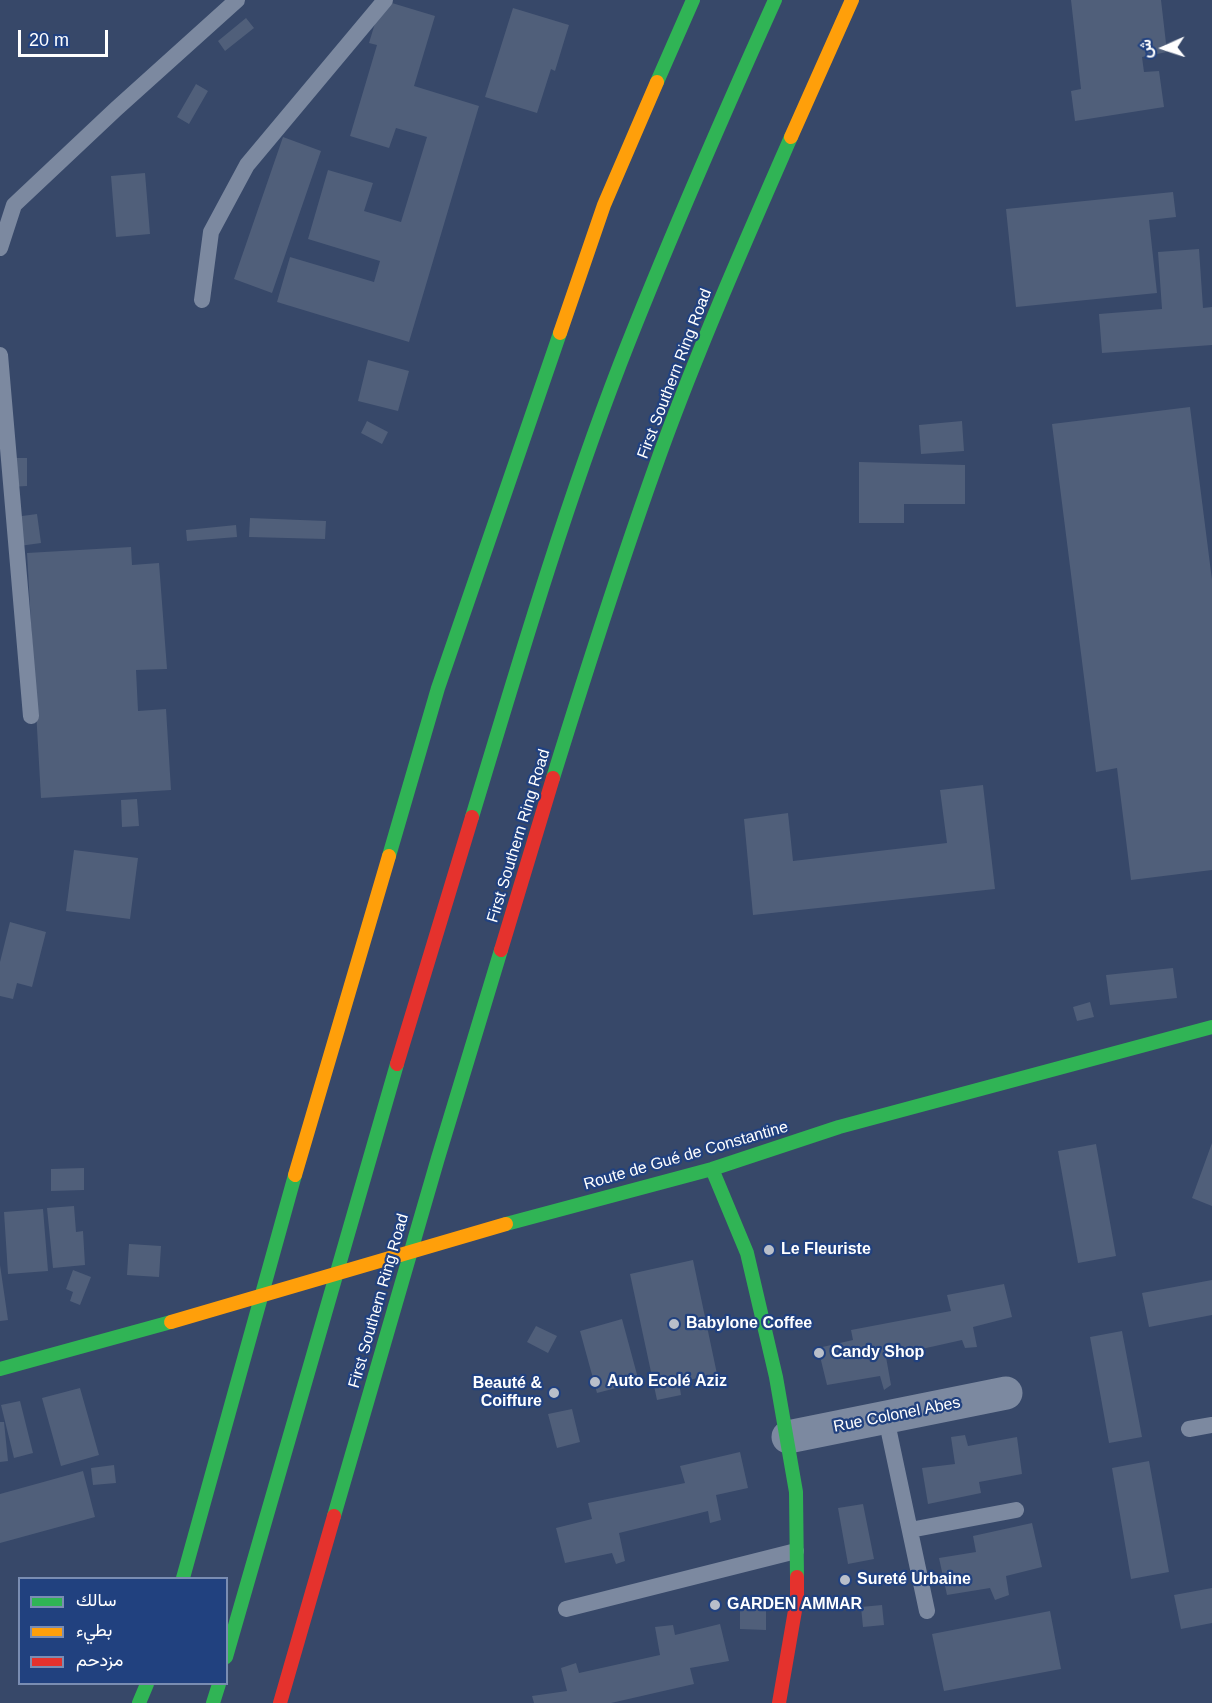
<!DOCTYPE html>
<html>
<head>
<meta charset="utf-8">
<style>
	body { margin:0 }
	#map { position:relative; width:1212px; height:1703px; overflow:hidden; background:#374869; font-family:Helvetica,Vazirmatn,sans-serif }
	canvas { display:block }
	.legend { position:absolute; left:18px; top:1577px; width:210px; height:108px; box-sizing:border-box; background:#21417f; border:2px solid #7a8db2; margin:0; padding:8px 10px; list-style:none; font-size:18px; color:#fff }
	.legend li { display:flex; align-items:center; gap:12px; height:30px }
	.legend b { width:30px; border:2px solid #7a8db2 }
	.north { position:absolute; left:1134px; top:18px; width:60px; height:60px; -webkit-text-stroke:4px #21417f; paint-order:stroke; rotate:267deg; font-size:16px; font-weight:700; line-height:24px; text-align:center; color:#fff }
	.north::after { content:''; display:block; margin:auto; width:21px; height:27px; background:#fff; clip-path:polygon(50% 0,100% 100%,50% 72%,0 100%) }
	.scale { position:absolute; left:18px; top:30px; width:90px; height:27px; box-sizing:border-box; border:3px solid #fff; border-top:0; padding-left:8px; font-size:18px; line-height:21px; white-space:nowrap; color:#fff; -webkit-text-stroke:4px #21417f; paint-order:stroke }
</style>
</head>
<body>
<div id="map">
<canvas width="1212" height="1703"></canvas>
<ul class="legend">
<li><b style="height:8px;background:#30b455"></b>سالك</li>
<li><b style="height:8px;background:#ff9f0a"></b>بطيء</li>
<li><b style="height:8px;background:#e5322d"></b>مزدحم</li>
</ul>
<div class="north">ش</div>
<div class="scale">20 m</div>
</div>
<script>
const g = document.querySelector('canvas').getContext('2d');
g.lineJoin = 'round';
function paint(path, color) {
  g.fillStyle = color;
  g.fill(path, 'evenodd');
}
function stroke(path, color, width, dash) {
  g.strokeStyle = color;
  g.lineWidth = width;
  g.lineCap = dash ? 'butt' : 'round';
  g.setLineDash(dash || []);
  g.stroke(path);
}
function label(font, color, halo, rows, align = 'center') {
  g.font = font + ' Helvetica,sans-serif';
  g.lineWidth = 4.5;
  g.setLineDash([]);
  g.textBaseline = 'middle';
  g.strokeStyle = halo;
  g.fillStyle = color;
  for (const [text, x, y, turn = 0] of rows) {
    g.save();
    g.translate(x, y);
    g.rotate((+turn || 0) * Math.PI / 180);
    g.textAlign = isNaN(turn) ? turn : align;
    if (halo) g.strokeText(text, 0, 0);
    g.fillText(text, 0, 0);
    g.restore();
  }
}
paint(new Path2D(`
	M 382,0 L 435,16 L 414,86 L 479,106 L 409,342 L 277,302 L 290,257 L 374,282 L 380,261 L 308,239 L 328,170 L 373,183 L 364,211 L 401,222 L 427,137 L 396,128 L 389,148 L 350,136 L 377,45 L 369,43 Z
	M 1071,0 L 1161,0 L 1167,52 L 1142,57 L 1144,72 L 1159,71 L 1164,107 L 1075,121 L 1071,91 L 1081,89 Z
	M 513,8 L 569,25 L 555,71 L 551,69 L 537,113 L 485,97 Z
	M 246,18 L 254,28 L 225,51 L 218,41 Z
	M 196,84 L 208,91 L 189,124 L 177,117 Z
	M 283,137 L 321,151 L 272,293 L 234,279 Z
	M 145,173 L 150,234 L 116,237 L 111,176 Z
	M 1173,192 L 1176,217 L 1149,220 L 1157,293 L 1016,307 L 1006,209 Z
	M 1199,249 L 1203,308 L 1212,307 L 1212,345 L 1102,353 L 1099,314 L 1162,309 L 1158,252 Z
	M 368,360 L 409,371 L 398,411 L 358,401 Z
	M 1190,407 L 1212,580 L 1212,870 L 1131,880 L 1117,768 L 1096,772 L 1052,424 Z
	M 367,421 L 388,432 L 382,444 L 361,433 Z
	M 962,421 L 964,451 L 921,454 L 919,425 Z
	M 7,458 L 27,458 L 27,486 L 8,487 Z
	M 859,462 L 965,465 L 965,504 L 904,504 L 904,523 L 859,523 Z
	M 37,514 L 41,543 L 12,547 L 7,518 Z
	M 250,518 L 326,521 L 325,539 L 249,537 Z
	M 236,525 L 237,537 L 187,541 L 186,530 Z
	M 131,547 L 132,565 L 159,563 L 167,669 L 136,670 L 138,711 L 166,709 L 171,790 L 41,798 L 27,553 Z
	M 983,785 L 995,889 L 753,915 L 744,819 L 788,813 L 793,861 L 947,843 L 940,790 Z
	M 137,799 L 139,826 L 122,827 L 121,800 Z
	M 74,850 L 138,858 L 130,919 L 66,911 Z
	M 10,922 L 46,932 L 32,987 L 17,983 L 13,999 L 0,996 L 0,962 Z
	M 1173,968 L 1177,998 L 1110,1005 L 1106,975 Z
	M 1090,1002 L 1094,1017 L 1077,1021 L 1073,1007 Z
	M 1212,1143 L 1212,1206 L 1192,1198 Z
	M 1096,1144 L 1116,1256 L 1078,1263 L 1058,1151 Z
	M 84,1168 L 84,1190 L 51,1191 L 51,1169 Z
	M 74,1206 L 76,1232 L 83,1231 L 85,1265 L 53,1268 L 47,1208 Z
	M 43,1209 L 48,1271 L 8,1274 L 4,1212 Z
	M 129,1244 L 161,1246 L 159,1277 L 127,1275 Z
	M 693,1260 L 717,1374 L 679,1382 L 681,1395 L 657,1400 L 630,1274 Z
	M 0,1265 L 8,1320 L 0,1321 Z
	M 73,1270 L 91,1277 L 80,1305 L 70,1301 L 73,1292 L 66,1289 Z
	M 1212,1280 L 1212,1315 L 1149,1327 L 1142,1293 Z
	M 1004,1284 L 1012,1317 L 973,1327 L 977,1347 L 965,1348 L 962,1340 L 886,1357 L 891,1385 L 884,1390 L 880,1376 L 827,1385 L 818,1348 L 853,1340 L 851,1330 L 951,1311 L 947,1295 Z
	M 622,1319 L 639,1382 L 597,1393 L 580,1331 Z
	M 536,1326 L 557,1336 L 548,1353 L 527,1342 Z
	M 1122,1331 L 1142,1437 L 1109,1443 L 1090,1337 Z
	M 80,1388 L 99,1455 L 61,1466 L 42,1398 Z
	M 20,1401 L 33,1453 L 14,1458 L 1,1405 Z
	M 572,1409 L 580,1442 L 557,1448 L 548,1414 Z
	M 0,1422 L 4,1422 L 8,1461 L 0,1462 Z
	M 965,1435 L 968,1446 L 1017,1437 L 1022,1474 L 979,1482 L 981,1493 L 928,1504 L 922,1468 L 955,1464 L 951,1437 Z
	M 740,1452 L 748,1488 L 716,1495 L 721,1520 L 710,1523 L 708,1511 L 619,1533 L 625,1561 L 616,1564 L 612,1553 L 565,1563 L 556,1528 L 592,1519 L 588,1503 L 685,1483 L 680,1466 Z
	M 1149,1461 L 1169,1572 L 1131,1579 L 1112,1468 Z
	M 114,1465 L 116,1483 L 93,1485 L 91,1468 Z
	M 83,1471 L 95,1517 L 0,1543 L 0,1494 Z
	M 863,1504 L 874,1559 L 848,1564 L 838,1508 Z
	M 1032,1523 L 1042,1567 L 1006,1576 L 1009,1595 L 995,1600 L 990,1588 L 947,1595 L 939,1558 L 976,1552 L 973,1536 Z
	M 1212,1588 L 1212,1623 L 1181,1629 L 1174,1595 Z
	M 882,1605 L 884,1625 L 863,1627 L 861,1607 Z
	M 740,1608 L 766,1609 L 766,1630 L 740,1629 Z
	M 1050,1611 L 1061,1669 L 944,1691 L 932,1634 Z
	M 720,1624 L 729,1661 L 690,1668 L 694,1684 L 611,1703 L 534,1703 L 532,1696 L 567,1691 L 561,1668 L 576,1663 L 579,1673 L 660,1655 L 655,1627 L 673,1625 L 675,1635 Z`), '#505f7a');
stroke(new Path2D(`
	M 0,248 L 14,205 L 116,109 L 237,0
	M 202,300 L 211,232 L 247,165 L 385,0
	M 0,355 L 31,716
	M 886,1418 L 927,1611
	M 1189,1429 L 1212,1425
	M 910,1530 L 1016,1510
	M 566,1609 L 796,1551`), '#7c89a0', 16);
stroke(new Path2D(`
	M 788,1437 L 1006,1393`), '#7c89a0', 33);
stroke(new Path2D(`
	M 657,82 L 693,0
	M 553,778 C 587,668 622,559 661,451 C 700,344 746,240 791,137
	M 472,817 C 518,665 563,512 620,364 C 668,241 721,120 775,0
	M 389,856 L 438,688 L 560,333
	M 712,1169 L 747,1253 L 776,1377 L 796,1492 L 797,1577
	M 506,1224 L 712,1169 L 839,1127 L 1212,1027
	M 0,1369 L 171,1322
	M 334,1516 L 438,1158 L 501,950
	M 183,1578 L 295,1175
	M 226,1657 L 397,1064
	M 139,1703 L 147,1684
	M 213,1703 L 219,1684`), '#30b455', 14);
stroke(new Path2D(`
	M 791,137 L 852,0
	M 560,333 L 604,205 L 657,82
	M 295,1175 L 389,856`), '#ff9f0a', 14);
stroke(new Path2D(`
	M 501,950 L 553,778
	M 397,1064 L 472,817
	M 280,1703 L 334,1516
	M 779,1703 L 797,1599 L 797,1577`), '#e5322d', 14);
stroke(new Path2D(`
	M 171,1322 L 506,1224`), '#ff9f0a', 14);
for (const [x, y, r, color] of [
	[769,1250,6,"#b9bfca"],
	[674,1324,6,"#b9bfca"],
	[819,1353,6,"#b9bfca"],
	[595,1382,6,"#b9bfca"],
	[554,1393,6,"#b9bfca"],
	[845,1580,6,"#b9bfca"],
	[715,1605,6,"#b9bfca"]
]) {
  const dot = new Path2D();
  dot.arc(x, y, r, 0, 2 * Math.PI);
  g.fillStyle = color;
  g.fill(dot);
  stroke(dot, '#21417f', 2);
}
label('16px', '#fff', '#21417f', [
	["First Southern Ring Road",675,374,-69],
	["First Southern Ring Road",519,836,-73],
	["Route de Gué de Constantine",686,1156,-16],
	["First Southern Ring Road",379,1301,-74],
	["Rue Colonel Abes",897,1415,-11]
]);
label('bold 16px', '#fff', '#21417f', [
	["Le Fleuriste",781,1250],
	["Babylone Coffee",686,1324],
	["Candy Shop",831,1353],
	["Auto Ecolé Aziz",607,1382],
	["Beauté &",542,1384,"right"],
	["Coiffure",542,1402,"right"],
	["Sureté Urbaine",857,1580],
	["GARDEN AMMAR",727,1605]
], 'left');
</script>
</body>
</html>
